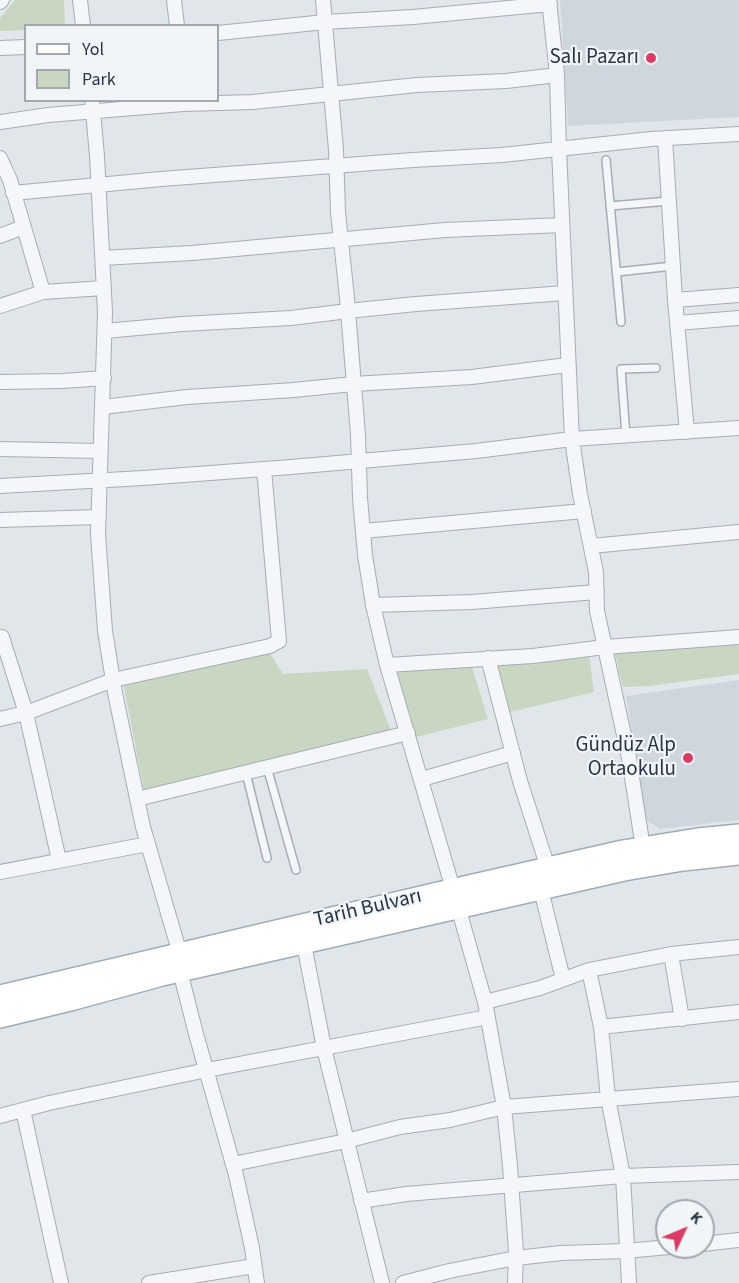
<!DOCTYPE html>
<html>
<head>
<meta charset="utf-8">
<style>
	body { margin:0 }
	#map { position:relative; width:739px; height:1283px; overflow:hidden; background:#e1e6eb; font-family:"Source Sans 3",sans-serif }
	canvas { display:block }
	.legend { position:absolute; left:24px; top:24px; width:195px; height:78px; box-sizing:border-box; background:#f1f5f8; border:2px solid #a1a8b0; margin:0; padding:8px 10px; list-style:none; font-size:18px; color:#283544 }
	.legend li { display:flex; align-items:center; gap:12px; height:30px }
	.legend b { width:30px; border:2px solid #a1a8b0 }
	.north { position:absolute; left:655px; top:1199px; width:60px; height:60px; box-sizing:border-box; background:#f1f5f8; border:2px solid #a1a8b0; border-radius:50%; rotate:46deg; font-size:16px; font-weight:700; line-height:24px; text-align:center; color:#283544 }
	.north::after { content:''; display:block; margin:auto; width:21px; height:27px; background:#da3c66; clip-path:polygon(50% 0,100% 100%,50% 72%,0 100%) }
</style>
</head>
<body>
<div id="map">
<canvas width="739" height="1283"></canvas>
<ul class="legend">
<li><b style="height:8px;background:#fff"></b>Yol</li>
<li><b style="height:16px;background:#c9d6c2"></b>Park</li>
</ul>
<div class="north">K</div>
</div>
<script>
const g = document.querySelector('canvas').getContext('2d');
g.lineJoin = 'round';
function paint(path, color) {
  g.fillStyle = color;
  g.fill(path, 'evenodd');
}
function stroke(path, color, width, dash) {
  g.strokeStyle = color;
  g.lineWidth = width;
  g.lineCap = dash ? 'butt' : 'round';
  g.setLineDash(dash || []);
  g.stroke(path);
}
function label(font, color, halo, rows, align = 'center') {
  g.font = font + ' "Source Sans 3",sans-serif';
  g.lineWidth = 4.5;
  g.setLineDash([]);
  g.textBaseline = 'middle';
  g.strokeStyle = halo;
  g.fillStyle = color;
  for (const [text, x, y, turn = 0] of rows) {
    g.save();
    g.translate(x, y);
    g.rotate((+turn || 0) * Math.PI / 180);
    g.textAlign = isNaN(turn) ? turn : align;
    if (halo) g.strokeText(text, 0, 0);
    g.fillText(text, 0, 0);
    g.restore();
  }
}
paint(new Path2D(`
	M 560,0 L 739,0 L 739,117 L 568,126 Z
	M 739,680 L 739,820 L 660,829 L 646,820 L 626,696 Z`), '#cfd6dd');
paint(new Path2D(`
	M 15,0 L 64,0 L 65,25 L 26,26 L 25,30 L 0,31 L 0,18 Z
	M 739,643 L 739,674 L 649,686 L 623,687 L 615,653 Z
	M 268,650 L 283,674 L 367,669 L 393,736 L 144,790 L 123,682 Z
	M 589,655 L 594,692 L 510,712 L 497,665 Z
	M 471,664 L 488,719 L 416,737 L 395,671 Z`), '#c9d6c2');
const lane = new Path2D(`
	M 606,160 L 621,322
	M 610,206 L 669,201
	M 617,272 L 673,266
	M 626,436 L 621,369 L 656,368
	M 267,767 L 296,870
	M 246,773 L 267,858`);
const street = new Path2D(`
	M 80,0 L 83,26
	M 174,0 L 177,26
	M 323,0 L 336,150 L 338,212 L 347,298 L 358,435 L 360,498 L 365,555 L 373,605 L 387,665 L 453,889 L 485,1002 L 504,1107 L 510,1166 L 516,1252 L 515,1283
	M 0,2 L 2,0
	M 218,33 L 325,22 L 413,17 L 550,4
	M 0,48 L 26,47
	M 557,75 L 559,149 L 572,439 L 580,494 L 596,572 L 597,611 L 629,758 L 643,848
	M 92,100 L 97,156 L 105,312 L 98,534 L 105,631 L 115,693 L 143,827 L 180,954
	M 183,100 L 183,104 L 253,102 L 417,85 L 506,81 L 557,75 L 549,0
	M 0,122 L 48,115 L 183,104
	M 665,138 L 675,300 L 687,432
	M 0,158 L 10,180 L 43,292 L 104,288
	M 13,193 L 161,179 L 413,160 L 502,155 L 651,139 L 739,134
	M 0,236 L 23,227
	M 102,258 L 192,253 L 445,230 L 562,225
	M 675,300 L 739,295
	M 0,306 L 43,292
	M 677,323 L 739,318
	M 105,331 L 182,324 L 291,318 L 348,311 L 416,304 L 565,293
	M 0,382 L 63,381 L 104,378
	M 103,407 L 187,397 L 294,390 L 353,384 L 472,377 L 567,365
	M 0,449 L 101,451
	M 0,486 L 143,478 L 291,467 L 476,451 L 572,439 L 739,428
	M 0,520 L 99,517
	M 363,531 L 584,511
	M 591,546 L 739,532
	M 373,605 L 472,602 L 597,592
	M 2,637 L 26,713 L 113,680 L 270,646 L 279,641 L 264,469
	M 488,658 L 520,781 L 548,868
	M 387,665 L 533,656 L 605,647 L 739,637
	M 0,719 L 26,713 L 59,860
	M 422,779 L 513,753
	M 137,799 L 408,733
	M 0,872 L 148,844
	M 541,890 L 563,979
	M 304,944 L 324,1048 L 382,1283
	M 671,954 L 682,1019
	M 180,971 L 196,1034 L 236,1175 L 252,1248 L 257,1283
	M 485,1002 L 540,988 L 589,970 L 671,954 L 739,947
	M 601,1027 L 739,1012
	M 23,1110 L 61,1283
	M 0,1116 L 49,1103 L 207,1070 L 488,1017
	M 233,1164 L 346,1141 L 400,1127 L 450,1120 L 504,1107 L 739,1089
	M 361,1201 L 406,1194 L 623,1176 L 608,1098 L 601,1027 L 589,970
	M 703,1244 L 739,1240
	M 149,1283 L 254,1266
	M 403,1283 L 449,1271 L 516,1258 L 561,1253 L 626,1251 L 669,1247
	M 629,1283 L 623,1176 L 739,1172`);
const primary = new Path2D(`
	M 0,996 L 434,894 L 623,851 L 698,839 L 739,835
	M 0,1017 L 74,999 L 162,975 L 624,870 L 683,860 L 739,854`);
stroke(lane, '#a6adb6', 10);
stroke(street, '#a6adb6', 16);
stroke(primary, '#9facb8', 24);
stroke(lane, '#f4f6f9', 7);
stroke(street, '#f4f6f9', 14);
stroke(primary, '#fff', 21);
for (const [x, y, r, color] of [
	[651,58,6,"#da3c66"],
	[688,758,6,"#da3c66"]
]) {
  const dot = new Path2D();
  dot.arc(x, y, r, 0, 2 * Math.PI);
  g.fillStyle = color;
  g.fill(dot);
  stroke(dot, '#f1f5f8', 2);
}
label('21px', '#283544', '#f1f5f8', [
	["Salı Pazarı",639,58],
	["Gündüz Alp",676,746],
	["Ortaokulu",676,770]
], 'right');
label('21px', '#283544', '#f1f5f8', [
	["Tarih Bulvarı",368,909,-13]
]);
</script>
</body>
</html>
